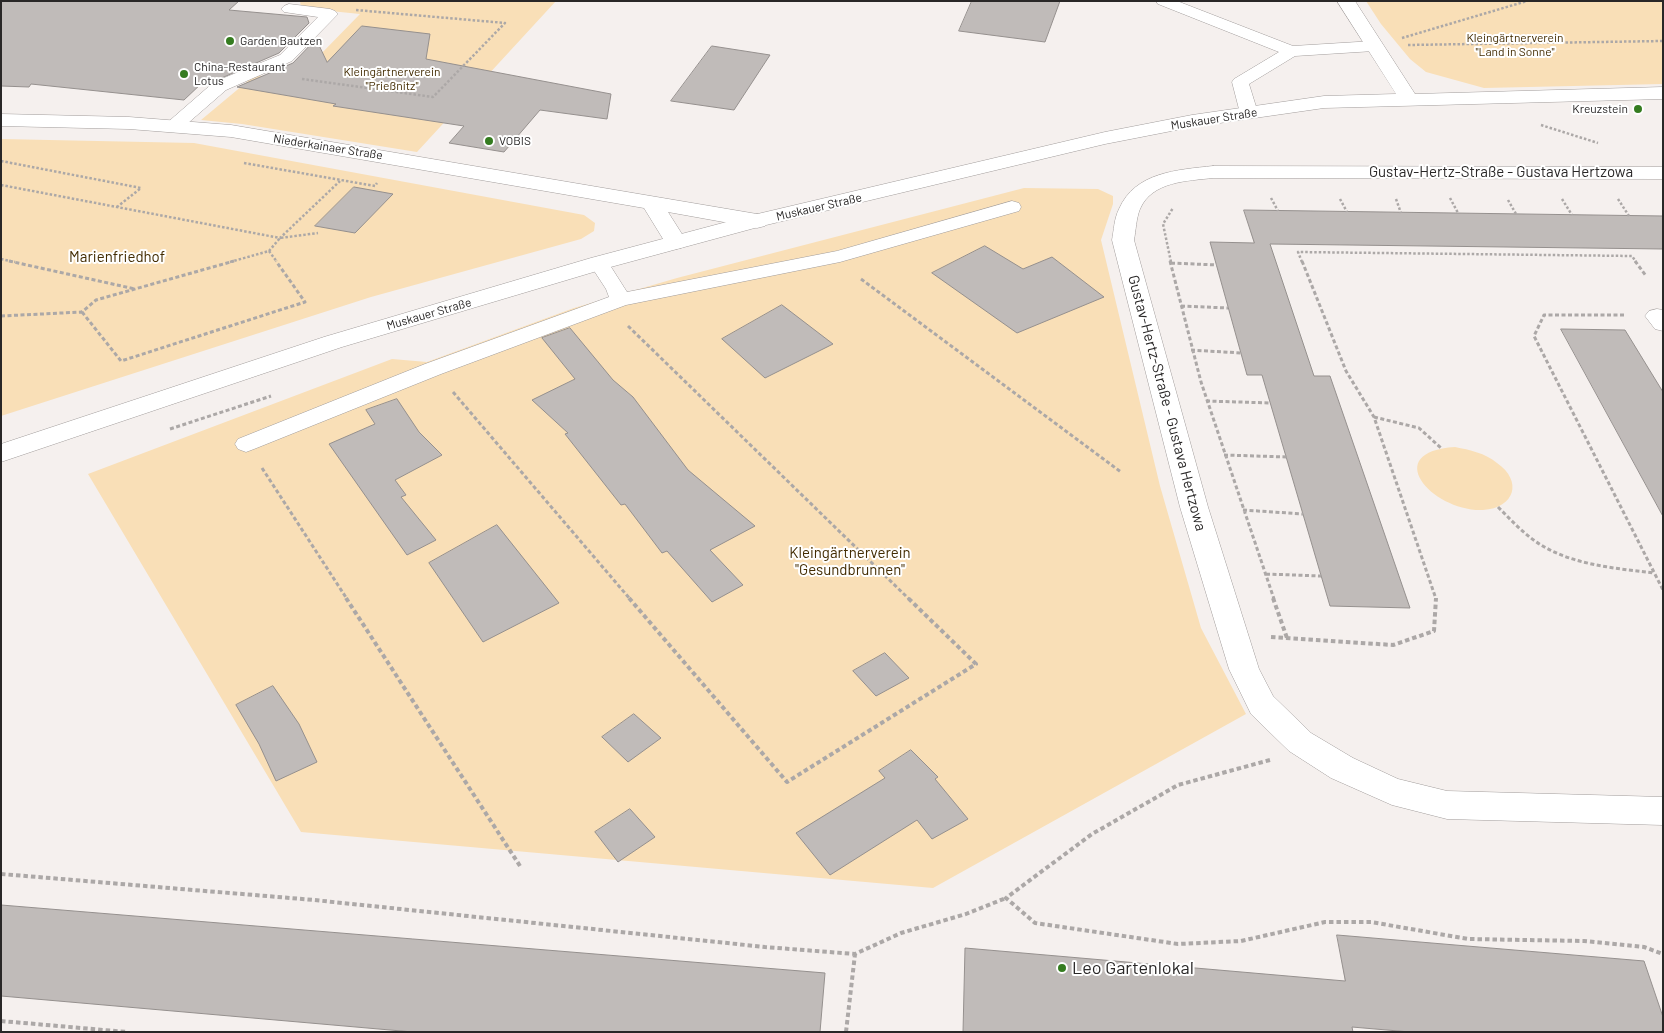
<!DOCTYPE html>
<html>
<head>
<meta charset="utf-8">
<style>
	body { margin:0 }
	#map { position:relative; width:1664px; height:1033px; overflow:hidden; background:#f5f0ee; font-family:Barlow,sans-serif }
	canvas { display:block }
	.frame { position:absolute; inset:0; border:2px solid #292727; pointer-events:none }
</style>
</head>
<body>
<div id="map">
<canvas width="1664" height="1033"></canvas>
<div class="frame"></div>
</div>
<script>
const g = document.querySelector('canvas').getContext('2d');
g.lineJoin = 'round';
function paint(path, color) {
  g.fillStyle = color;
  g.fill(path, 'evenodd');
}
function stroke(path, color, width, dash) {
  g.strokeStyle = color;
  g.lineWidth = width;
  g.lineCap = dash ? 'butt' : 'round';
  g.setLineDash(dash || []);
  g.stroke(path);
}
function label(font, color, halo, rows, align = 'center') {
  g.font = font + ' Barlow,sans-serif';
  g.lineWidth = 4;
  g.setLineDash([]);
  g.textBaseline = 'middle';
  g.strokeStyle = halo;
  g.fillStyle = color;
  for (const [text, x, y, turn = 0] of rows) {
    g.save();
    g.translate(x, y);
    g.rotate((+turn || 0) * Math.PI / 180);
    g.textAlign = isNaN(turn) ? turn : align;
    if (halo) g.strokeText(text, 0, 0);
    g.fillText(text, 0, 0);
    g.restore();
  }
}
paint(new Path2D(`
	M 300,1 L 556,1 L 417,152 L 242,124 L 201,120 L 255,75 L 292,80 L 318,57 L 360,14 L 301,8 Z
	M 1366,1 L 1663,1 L 1663,84 L 1484,88 L 1426,72 L 1410,59 L 1381,24 Z
	M 1,139 L 194,143 L 584,215 L 595,223 L 594,231 L 581,239 L 371,297 L 1,416 Z
	M 1024,188 L 1098,189 L 1113,196 L 1113,204 L 1101,240 L 1160,486 L 1201,628 L 1246,714 L 933,888 L 301,832 L 88,474 L 392,359 L 427,362 L 574,308 L 677,278 Z
	M 1455,447 C 1470,450 1485,453 1497,463 C 1523,481 1515,508 1483,510 C 1433,512 1379,452 1455,447 Z`), '#f9dfb7');
const building = new Path2D(`
	M 1,1 L 239,1 L 229,10 L 307,17 L 309,23 L 279,53 L 210,83 L 203,82 L 184,100 L 31,84 L 29,87 L 1,86 Z
	M 972,1 L 1060,1 L 1045,42 L 959,31 Z
	M 362,26 L 430,34 L 426,59 L 611,94 L 607,119 L 540,110 L 504,152 L 449,143 L 464,126 L 333,106 L 336,104 L 237,87 L 293,63 L 316,39 L 327,62 Z
	M 712,46 L 770,55 L 734,110 L 671,101 Z
	M 354,187 L 393,194 L 355,233 L 315,226 Z
	M 1244,210 L 1663,216 L 1663,249 L 1270,244 L 1314,376 L 1330,376 L 1410,608 L 1330,606 L 1262,375 L 1247,375 L 1210,242 L 1254,243 Z
	M 985,246 L 1023,269 L 1052,257 L 1104,297 L 1017,333 L 932,273 Z
	M 782,305 L 833,344 L 765,378 L 722,339 Z
	M 570,328 L 613,380 L 633,397 L 688,470 L 755,526 L 710,550 L 743,585 L 712,602 L 667,551 L 662,553 L 625,504 L 621,505 L 565,434 L 568,433 L 532,400 L 575,379 L 542,338 Z
	M 1561,329 L 1625,330 L 1663,392 L 1663,516 Z
	M 397,399 L 419,432 L 442,455 L 395,480 L 406,495 L 401,497 L 436,540 L 407,555 L 329,444 L 375,424 L 366,410 Z
	M 497,525 L 559,603 L 483,642 L 429,563 Z
	M 885,653 L 909,678 L 876,696 L 853,671 Z
	M 273,686 L 299,724 L 317,762 L 276,781 L 259,744 L 236,705 Z
	M 634,714 L 661,738 L 628,762 L 602,737 Z
	M 911,750 L 938,777 L 935,779 L 968,819 L 932,839 L 917,820 L 830,875 L 796,833 L 885,778 L 879,771 Z
	M 630,809 L 655,837 L 618,862 L 595,832 Z
	M 1,905 L 825,973 L 820,1032 L 413,1032 L 1,996 Z
	M 1337,935 L 1644,961 L 1663,1017 L 1663,1032 L 1410,1032 L 1352,1027 L 1353,1032 L 963,1032 L 965,948 L 1345,981 Z`);
paint(building, '#c0bbb9');
stroke(building, '#95908e', 1);
const service = new Path2D(`
	M 1156,1 L 1177,1 L 1293,46 L 1374,41 L 1380,43 L 1382,46 L 1380,49 L 1374,51 L 1295,56 L 1249,84 L 1258,113 L 1255,117 L 1243,117 L 1240,113 L 1232,82 L 1234,79 L 1279,52 L 1158,4 Z
	M 289,4 L 330,9 L 335,11 L 338,14 L 292,61 L 226,90 L 180,130 L 174,131 L 168,130 L 165,126 L 168,122 L 214,82 L 280,55 L 318,17 L 284,12 L 281,9 L 284,6 Z
	M 1012,201 L 1019,203 L 1021,207 L 1019,211 L 840,262 L 626,305 L 441,374 L 254,449 L 246,452 L 238,449 L 235,444 L 238,439 L 425,364 L 609,297 L 606,289 L 589,263 L 592,259 L 599,257 L 606,259 L 627,292 L 837,251 Z`);
const minor = new Path2D(`
	M 1,114 L 129,117 L 231,125 L 757,214 L 765,216 L 768,221 L 765,226 L 757,228 L 668,212 L 687,242 L 684,247 L 676,249 L 668,247 L 644,208 L 231,137 L 129,129 L 1,126 Z
	M 1213,166 L 1663,167 L 1663,179 L 1213,178 C 1188,181 1152,181 1140,209 C 1136,219 1136,230 1134,240 L 1208,507 L 1259,669 L 1273,696 L 1311,733 L 1353,758 L 1398,779 L 1447,791 L 1663,797 L 1663,825 L 1447,819 L 1392,805 L 1331,778 L 1289,751 L 1251,714 L 1229,669 L 1180,507 L 1112,240 C 1114,230 1114,219 1119,209 C 1135,172 1177,170 1213,166 Z
	M 1657,309 L 1663,310 L 1663,331 L 1655,329 L 1645,316 L 1649,311 Z`);
const tertiary = new Path2D(`
	M 1337,1 L 1355,1 L 1415,94 L 1663,87 L 1663,99 L 1324,108 L 1192,127 L 1105,144 L 762,226 L 607,268 L 342,347 L 1,462 L 1,444 L 324,337 L 591,258 L 749,216 L 1105,132 L 1192,115 L 1324,96 L 1396,94 Z`);
stroke(service, '#a29d9c', 1);
stroke(minor, '#a29d9c', 1);
stroke(tertiary, '#a29d9c', 1);
stroke(new Path2D(`
	M 1402,38 L 1527,1
	M 1408,45 L 1663,41
	M 302,79 L 433,97 L 505,23 L 356,10
	M 1541,125 L 1598,143
	M 1,161 L 141,188 L 117,207
	M 244,163 L 375,186 L 377,183
	M 1,185 L 280,238 L 340,181
	M 1271,198 L 1278,211
	M 1450,198 L 1458,213
	M 1340,199 L 1347,212
	M 1396,199 L 1401,213
	M 1562,199 L 1572,215
	M 1618,199 L 1629,216
	M 1508,200 L 1516,214
	M 269,251 L 277,262
	M 1,259 L 15,262
	M 230,262 L 269,251 L 280,238 L 318,233
	M 1171,262 L 1163,224 L 1173,208
	M 1302,262 L 1298,252 L 1632,256 L 1636,262`), '#aca8a7', 2.5, [2.5, 2]);
stroke(new Path2D(`
	M 9,261 L 135,289
	M 1170,261 L 1201,382 L 1274,599
	M 1302,261 L 1346,371 L 1374,417 L 1436,599
	M 1635,261 L 1646,276
	M 1171,263 L 1217,265
	M 861,279 L 1121,472
	M 1181,306 L 1228,308
	M 82,312 L 121,361 L 305,302 L 276,261
	M 1624,315 L 1544,315 L 1534,336 L 1663,590
	M 1,316 L 82,312 L 96,300 L 234,261
	M 628,326 L 909,599
	M 1191,350 L 1241,353
	M 453,392 L 630,599
	M 1206,401 L 1271,403
	M 1374,417 L 1419,428 L 1441,448
	M 170,429 L 271,396
	M 1224,455 L 1287,457
	M 262,468 L 347,599
	M 1498,507 C 1510,519 1521,531 1535,541 C 1569,565 1614,568 1654,573
	M 1243,510 L 1303,514
	M 1266,574 L 1321,576`), '#aca8a7', 3, [4, 2.5]);
stroke(new Path2D(`
	M 346,598 L 520,866
	M 629,598 L 787,782 L 976,664 L 908,598
	M 1273,598 L 1287,638
	M 1271,637 L 1393,645 L 1434,631 L 1436,598
	M 1270,760 L 1178,785 L 1092,834 L 1006,898 L 1035,923 L 1178,944 L 1241,941 L 1325,922 L 1371,922 L 1468,939 L 1584,941 L 1644,947 L 1663,954
	M 1,874 L 314,900 L 765,947 L 855,954 L 901,933 L 966,914 L 1006,898
	M 1,1021 L 127,1032
	M 846,1032 L 855,954`), '#aca8a7', 4, [4.5, 3]);
paint(service, '#fff');
paint(minor, '#fff');
paint(tertiary, '#fff');
for (const [x, y, r, color] of [
	[230,41,5,"#357c20"],
	[184,74,5,"#357c20"],
	[1638,109,5,"#357c20"],
	[489,141,5,"#357c20"],
	[1062,968,5,"#357c20"]
]) {
  const dot = new Path2D();
  dot.arc(x, y, r, 0, 2 * Math.PI);
  g.fillStyle = color;
  g.fill(dot);
  stroke(dot, '#fff', 2);
}
label('12px', '#432c02', '#fff', [
	["Kleingärtnerverein",1515,38],
	["\"Land in Sonne\"",1515,52],
	["Kleingärtnerverein",392,72],
	["\"Prießnitz\"",392,86]
]);
label('12px', '#292727', '#fff', [
	["Garden Bautzen",240,41],
	["China-Restaurant",194,67],
	["Lotus",194,81],
	["Kreuzstein",1628,109,"right"],
	["VOBIS",499,141]
], 'left');
label('12px', '#292727', '#fff', [
	["Muskauer Straße",1214,119,-9],
	["Niederkainaer Straße",328,147,9],
	["Muskauer Straße",819,207,-13],
	["Muskauer Straße",429,314,-16]
]);
label('15px', '#292727', '#fff', [
	["Gustav-Hertz-Straße - Gustava Hertzowa",1501,172],
	["Gustav-Hertz-Straße - Gustava Hertzowa",1167,403,75]
]);
label('15px', '#432c02', '#fff', [
	["Marienfriedhof",117,257],
	["Kleingärtnerverein",850,553],
	["\"Gesundbrunnen\"",850,570]
]);
label('18px', '#292727', '#fff', [
	["Leo Gartenlokal",1072,968]
], 'left');
</script>
</body>
</html>
